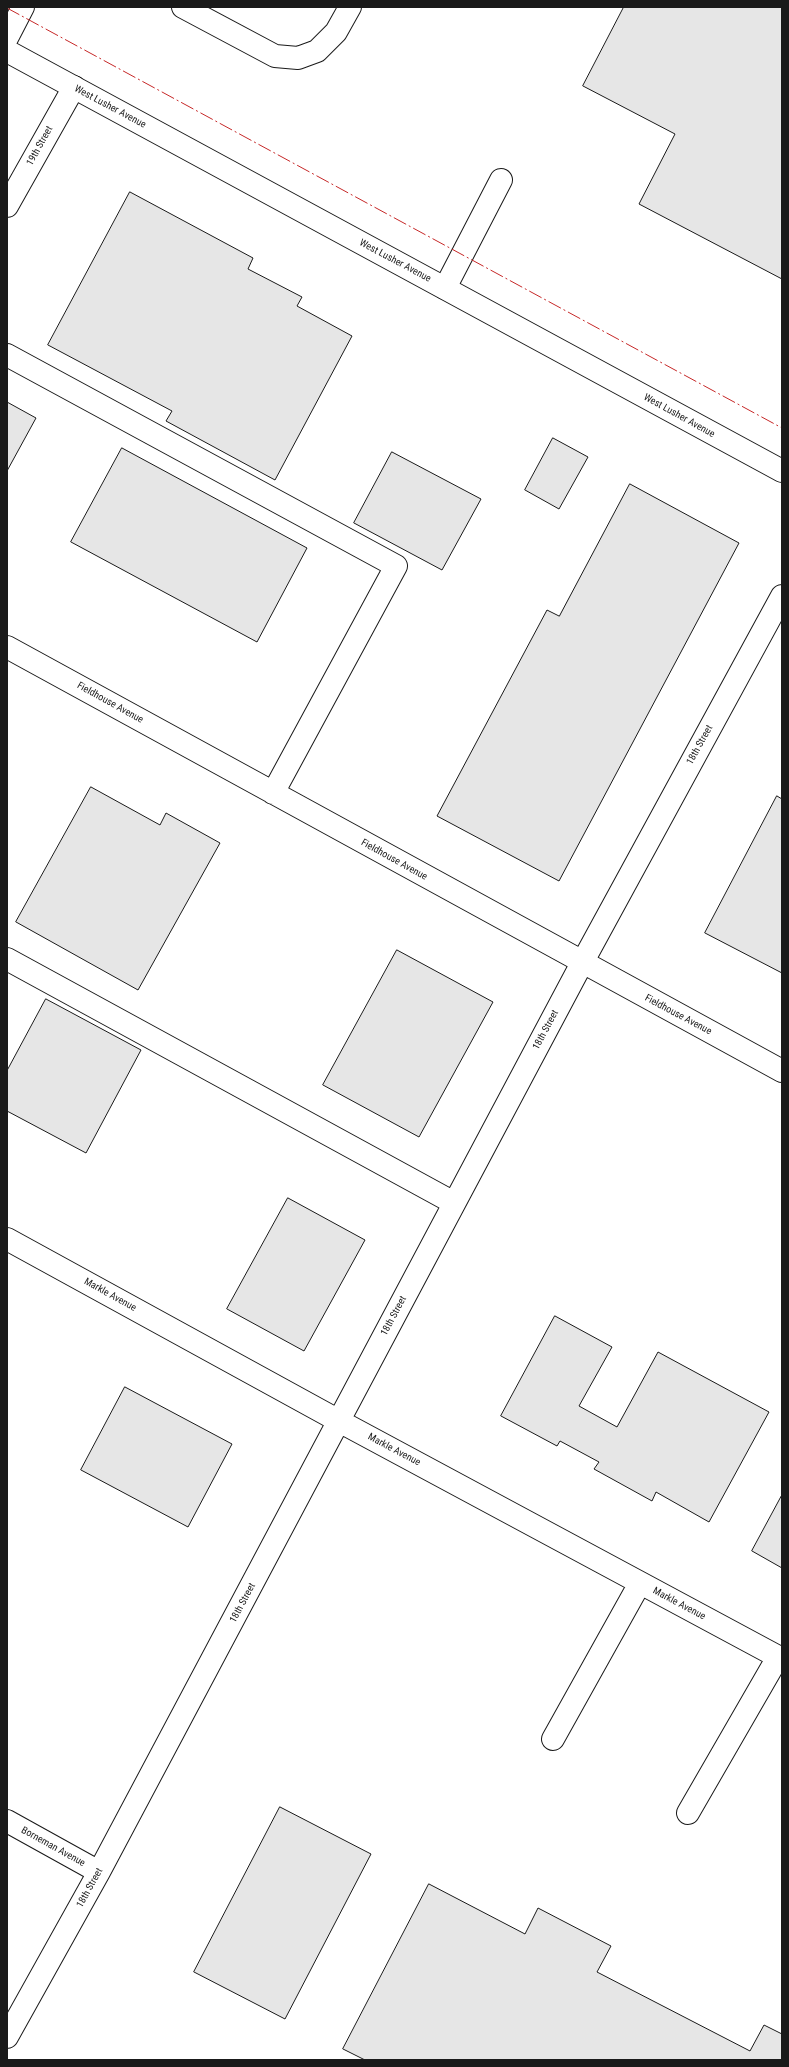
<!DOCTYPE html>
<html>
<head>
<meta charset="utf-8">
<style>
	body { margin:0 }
	#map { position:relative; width:789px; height:2067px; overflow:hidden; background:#fff; font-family:"Roboto Condensed",sans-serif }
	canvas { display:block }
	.frame { position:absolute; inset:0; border:8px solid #1a1a1a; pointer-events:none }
</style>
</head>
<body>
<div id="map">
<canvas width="789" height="2067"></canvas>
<div class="frame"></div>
</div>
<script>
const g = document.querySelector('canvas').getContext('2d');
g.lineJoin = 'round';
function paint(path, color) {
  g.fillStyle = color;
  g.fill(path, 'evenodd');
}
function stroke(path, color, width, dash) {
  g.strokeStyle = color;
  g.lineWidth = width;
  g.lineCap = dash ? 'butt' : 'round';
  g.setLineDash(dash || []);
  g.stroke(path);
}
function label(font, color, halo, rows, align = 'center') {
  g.font = font + ' "Roboto Condensed",sans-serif';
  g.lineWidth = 3;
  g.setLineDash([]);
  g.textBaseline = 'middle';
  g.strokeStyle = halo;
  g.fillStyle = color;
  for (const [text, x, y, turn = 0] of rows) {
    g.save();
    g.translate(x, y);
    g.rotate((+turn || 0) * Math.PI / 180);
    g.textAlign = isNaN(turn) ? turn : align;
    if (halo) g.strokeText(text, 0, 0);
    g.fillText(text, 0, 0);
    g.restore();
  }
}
const building = new Path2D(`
	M 624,7 L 782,7 L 782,279 L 639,204 L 675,134 L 583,86 Z
	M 130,192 L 253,258 L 248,269 L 302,297 L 297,306 L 352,336 L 275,480 L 166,421 L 172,411 L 48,345 Z
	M 7,402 L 36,418 L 7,471 Z
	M 553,438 L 588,457 L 559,509 L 525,490 Z
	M 122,448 L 307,548 L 257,642 L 71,542 Z
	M 392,452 L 481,499 L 442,570 L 354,523 Z
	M 630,484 L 739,543 L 559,881 L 437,816 L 547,610 L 559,616 Z
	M 91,787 L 160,825 L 166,813 L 220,843 L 138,990 L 16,922 Z
	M 777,796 L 782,799 L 782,973 L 705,933 Z
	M 397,950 L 493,1002 L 419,1137 L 323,1085 Z
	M 46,999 L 141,1050 L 86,1153 L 7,1111 L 7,1071 Z
	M 288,1198 L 365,1240 L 304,1351 L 227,1309 Z
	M 555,1316 L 612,1347 L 579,1406 L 617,1427 L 658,1352 L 769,1412 L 709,1522 L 656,1492 L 652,1501 L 594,1469 L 599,1462 L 560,1441 L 557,1446 L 501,1416 Z
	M 125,1387 L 232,1444 L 188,1527 L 81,1470 Z
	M 782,1495 L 782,1568 L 752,1551 Z
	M 280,1807 L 371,1854 L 285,2019 L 194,1972 Z
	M 429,1884 L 525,1934 L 538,1908 L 611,1946 L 597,1972 L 750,2051 L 764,2025 L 782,2034 L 782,2060 L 365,2060 L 343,2049 Z`);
paint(building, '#e6e6e6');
stroke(building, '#1a1a1a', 1);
const minor = new Path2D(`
	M 183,7 L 275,56 L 298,58 L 317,51 L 336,32 L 350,7
	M 7,38 L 23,7
	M 7,206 L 74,87
	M 445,288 L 501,180
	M 7,355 L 396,566 L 273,793
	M 7,647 L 782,1071
	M 7,959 L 454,1203
	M 7,1239 L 339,1421 L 782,1659
	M 553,1739 L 640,1583
	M 688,1813 L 778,1657
	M 7,1821 L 99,1872
	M 7,2037 L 99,1872 L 582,963 L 782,596`);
const major = new Path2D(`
	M 7,51 L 782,471`);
stroke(minor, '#1a1a1a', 24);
stroke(major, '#1a1a1a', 24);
stroke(minor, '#fff', 22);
stroke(major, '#fff', 22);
stroke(new Path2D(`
	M 7,8 L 782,428`), '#c62828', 1, [14, 3, 2, 3]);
label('10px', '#1a1a1a', '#fff', [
	["West Lusher Avenue",110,107,28],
	["19th Street",40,146,-61],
	["West Lusher Avenue",395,261,28],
	["West Lusher Avenue",679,416,29],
	["Fieldhouse Avenue",110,703,29],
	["18th Street",700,745,-61],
	["Fieldhouse Avenue",394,860,29],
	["Fieldhouse Avenue",678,1015,28],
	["18th Street",546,1030,-62],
	["Markle Avenue",110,1295,29],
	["18th Street",394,1316,-62],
	["Markle Avenue",394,1450,28],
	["18th Street",243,1603,-62],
	["Markle Avenue",679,1604,28],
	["Borneman Avenue",53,1847,29],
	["18th Street",90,1888,-61]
]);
</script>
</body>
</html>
